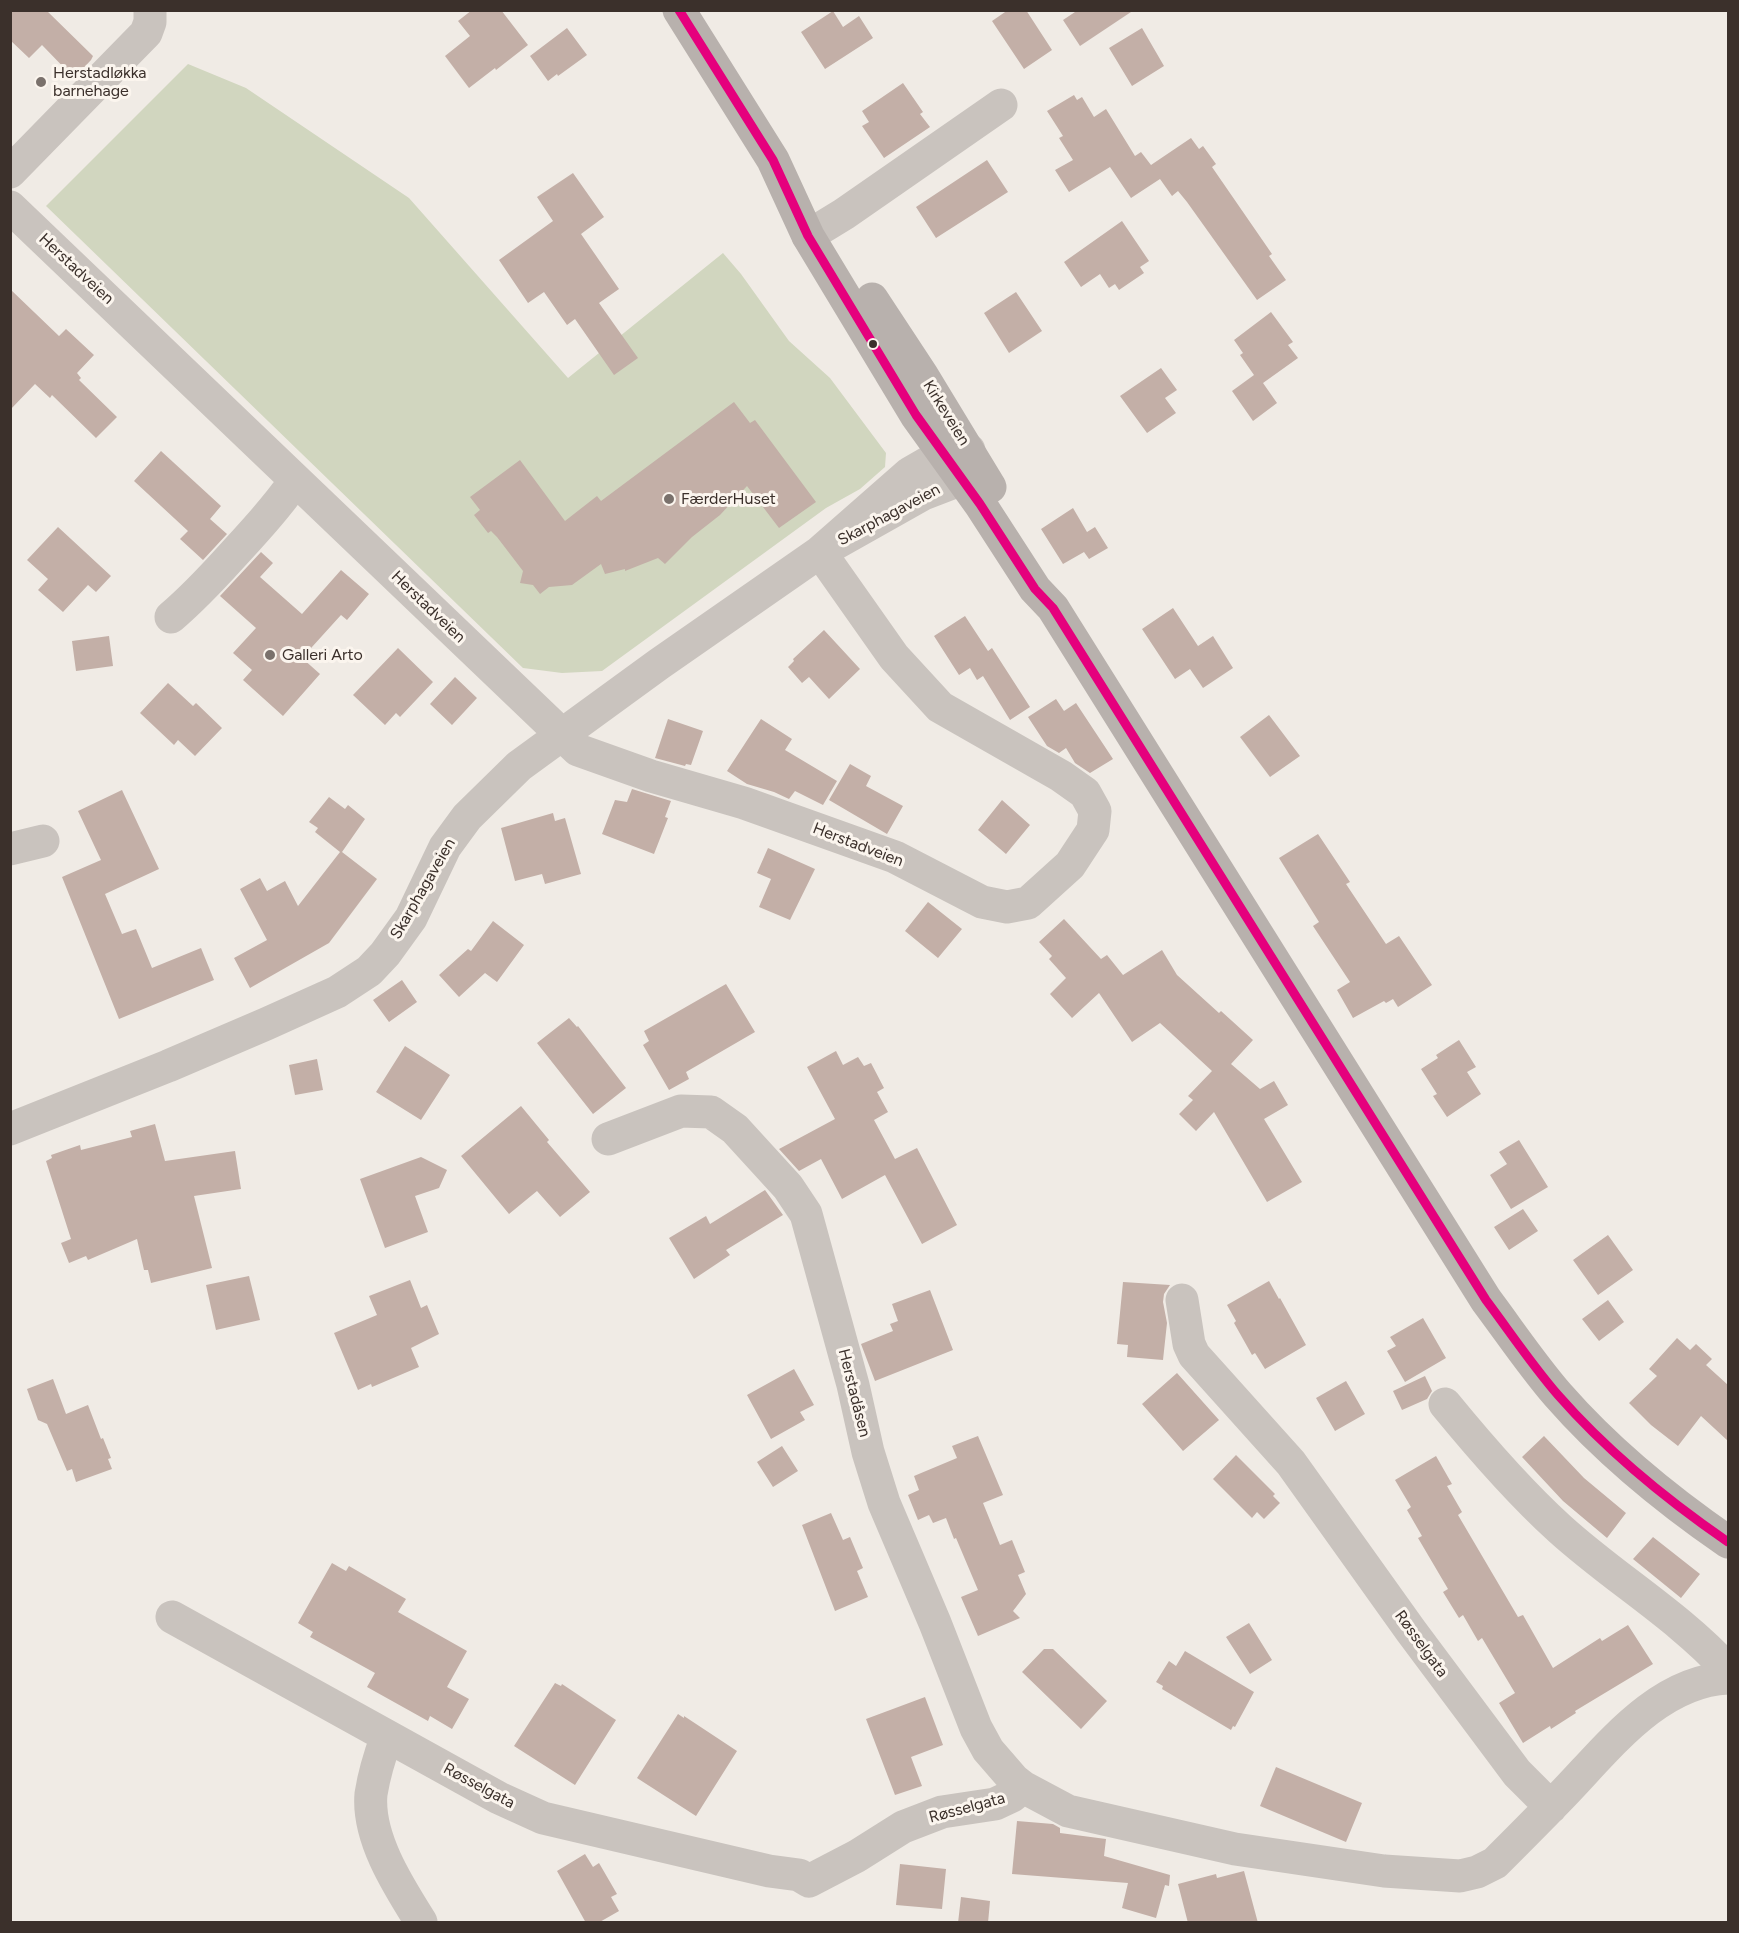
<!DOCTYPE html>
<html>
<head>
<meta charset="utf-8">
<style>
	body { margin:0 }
	#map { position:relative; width:1739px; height:1933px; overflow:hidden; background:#f0ebe5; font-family:Figtree,sans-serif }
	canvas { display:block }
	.frame { position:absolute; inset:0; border:12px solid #3b302b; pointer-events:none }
</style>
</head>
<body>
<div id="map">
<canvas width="1739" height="1933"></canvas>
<div class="frame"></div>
</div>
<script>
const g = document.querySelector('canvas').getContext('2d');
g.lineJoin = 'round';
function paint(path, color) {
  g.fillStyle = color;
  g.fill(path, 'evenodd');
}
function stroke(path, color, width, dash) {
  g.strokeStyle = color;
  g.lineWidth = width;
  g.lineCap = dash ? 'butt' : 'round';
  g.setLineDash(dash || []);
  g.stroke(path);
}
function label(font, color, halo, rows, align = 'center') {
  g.font = font + ' Figtree,sans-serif';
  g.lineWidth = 6;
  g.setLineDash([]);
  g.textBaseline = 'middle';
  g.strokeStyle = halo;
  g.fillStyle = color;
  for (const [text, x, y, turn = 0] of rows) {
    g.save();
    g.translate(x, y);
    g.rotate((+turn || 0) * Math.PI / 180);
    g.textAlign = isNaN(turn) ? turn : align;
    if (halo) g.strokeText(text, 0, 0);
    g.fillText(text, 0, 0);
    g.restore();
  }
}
paint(new Path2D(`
	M 188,64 L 246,88 L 409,198 L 568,378 L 723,253 L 741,274 L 789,341 L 830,378 L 886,453 L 885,467 L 860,489 L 826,508 L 602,671 L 562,673 L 523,668 L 46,206 Z`), '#d1d6bf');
paint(new Path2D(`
	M 10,10 L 46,10 L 93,56 L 91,60 L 74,78 L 42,45 L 29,58 L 10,40 Z
	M 472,10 L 501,10 L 528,45 L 496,70 L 495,68 L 469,88 L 445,56 L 470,36 L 458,21 Z
	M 1008,10 L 1026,10 L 1052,50 L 1024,69 L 992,21 Z
	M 1078,10 L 1134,10 L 1080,46 L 1063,20 Z
	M 833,11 L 843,27 L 859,16 L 873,38 L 825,69 L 801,32 Z
	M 567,28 L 587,55 L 558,76 L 557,74 L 548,81 L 530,56 Z
	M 1142,28 L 1164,66 L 1132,86 L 1109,48 Z
	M 903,83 L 923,112 L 920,114 L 930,127 L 884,158 L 862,126 L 869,122 L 862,111 Z
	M 1074,95 L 1077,100 L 1082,97 L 1094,117 L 1106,109 L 1135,156 L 1141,152 L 1151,165 L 1191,138 L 1199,149 L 1203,146 L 1216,164 L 1212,167 L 1272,254 L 1269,256 L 1286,280 L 1257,300 L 1187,202 L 1178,191 L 1172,196 L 1160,179 L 1131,198 L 1110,167 L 1069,192 L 1055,170 L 1073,160 L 1059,138 L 1063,136 L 1047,111 Z
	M 987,160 L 1008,192 L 936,238 L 916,207 Z
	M 573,173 L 604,217 L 581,234 L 619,289 L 599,303 L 638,358 L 614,375 L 575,319 L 567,325 L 544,292 L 528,303 L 499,260 L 553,221 L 537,197 Z
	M 1122,221 L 1149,261 L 1140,267 L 1144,273 L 1119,290 L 1115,284 L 1109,288 L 1100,274 L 1081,287 L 1064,262 Z
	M 10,289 L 59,336 L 66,329 L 94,355 L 77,373 L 81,378 L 79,380 L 117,417 L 96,438 L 52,395 L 50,398 L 35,384 L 10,410 Z
	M 1016,292 L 1042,331 L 1009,353 L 984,313 Z
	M 1271,312 L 1293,342 L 1288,345 L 1298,358 L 1263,383 L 1277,403 L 1253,421 L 1232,391 L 1254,375 L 1240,355 L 1243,353 L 1234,340 Z
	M 1161,368 L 1177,390 L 1165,398 L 1176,413 L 1147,433 L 1120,396 Z
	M 734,402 L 750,423 L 755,420 L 816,502 L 779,528 L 747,486 L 720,515 L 692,537 L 665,564 L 658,558 L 625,571 L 625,569 L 605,574 L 601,564 L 572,585 L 549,587 L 540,594 L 533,585 L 520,583 L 523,571 L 497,537 L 491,531 L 488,533 L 474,515 L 480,510 L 470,497 L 520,460 L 565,521 L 597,496 L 601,501 Z
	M 161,451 L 221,506 L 210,519 L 227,534 L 203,560 L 180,539 L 188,531 L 134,481 Z
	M 1073,508 L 1087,532 L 1095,527 L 1108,548 L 1089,559 L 1084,552 L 1063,564 L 1041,529 Z
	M 58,527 L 111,576 L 96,592 L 88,585 L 63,612 L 38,590 L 48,579 L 27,560 Z
	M 261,552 L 273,563 L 260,577 L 302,614 L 341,570 L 369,594 L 347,620 L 341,615 L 302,658 L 320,674 L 283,716 L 243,680 L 252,670 L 233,653 L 256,628 L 220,596 Z
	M 1173,608 L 1198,646 L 1213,636 L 1233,668 L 1203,688 L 1190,669 L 1175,679 L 1142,629 Z
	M 965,616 L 988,651 L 992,648 L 1030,707 L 1010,720 L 983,676 L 977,680 L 970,668 L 959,675 L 934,636 Z
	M 824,630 L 860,669 L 829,699 L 809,677 L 802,683 L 788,667 L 794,661 L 793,659 Z
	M 109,636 L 113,666 L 76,671 L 72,641 Z
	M 398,648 L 433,682 L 400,717 L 396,713 L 385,725 L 353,695 Z
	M 455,677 L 477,698 L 452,725 L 430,704 Z
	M 168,683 L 193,706 L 196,703 L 222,728 L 195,756 L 178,740 L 174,745 L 140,713 Z
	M 1056,699 L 1064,711 L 1076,703 L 1113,759 L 1090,773 L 1075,763 L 1066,748 L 1059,753 L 1047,746 L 1028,717 Z
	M 1269,715 L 1300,756 L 1270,777 L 1240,737 Z
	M 668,719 L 703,731 L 691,765 L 686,764 L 685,766 L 655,758 Z
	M 761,719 L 792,739 L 785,750 L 837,781 L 823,805 L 795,791 L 789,799 L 774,792 L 747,784 L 727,771 Z
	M 850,764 L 871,776 L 866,786 L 903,806 L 887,834 L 829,800 Z
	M 632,789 L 671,801 L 665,817 L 668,818 L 654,854 L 602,834 L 615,800 L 627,802 Z
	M 122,790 L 159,869 L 105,894 L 122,934 L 136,929 L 152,968 L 201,948 L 214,980 L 119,1019 L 62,877 L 101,860 L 78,811 Z
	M 329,797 L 345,809 L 348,805 L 365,819 L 342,852 L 377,879 L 329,943 L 250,988 L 234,958 L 267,940 L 240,889 L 260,878 L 267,891 L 285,881 L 298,906 L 340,852 L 315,832 L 318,828 L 309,822 Z
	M 1002,800 L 1030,825 L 1006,854 L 978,830 Z
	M 553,813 L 555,821 L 565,818 L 581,874 L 545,884 L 542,874 L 515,881 L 501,828 Z
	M 1318,834 L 1350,882 L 1346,884 L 1386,944 L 1399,936 L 1432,985 L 1398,1007 L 1393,999 L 1386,1003 L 1384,1001 L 1353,1018 L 1337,990 L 1350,982 L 1313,926 L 1319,922 L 1279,858 Z
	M 768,848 L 815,869 L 790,920 L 759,907 L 771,879 L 757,873 Z
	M 928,902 L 962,929 L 938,958 L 905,931 Z
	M 1064,919 L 1101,959 L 1107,955 L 1123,975 L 1162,950 L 1177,975 L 1219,1013 L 1221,1011 L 1253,1040 L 1231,1064 L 1260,1089 L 1274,1081 L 1288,1105 L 1264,1119 L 1302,1182 L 1267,1202 L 1214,1112 L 1196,1131 L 1179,1114 L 1193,1100 L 1188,1096 L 1212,1071 L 1160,1023 L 1132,1042 L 1099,993 L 1072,1018 L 1050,994 L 1066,978 L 1049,959 L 1052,956 L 1039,942 Z
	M 493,921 L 524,945 L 497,982 L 485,973 L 459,997 L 439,975 L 468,949 L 471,951 Z
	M 402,980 L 417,1002 L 389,1022 L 373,1000 Z
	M 726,984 L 755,1032 L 686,1072 L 689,1079 L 669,1090 L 643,1045 L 649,1041 L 644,1031 Z
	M 569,1018 L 577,1027 L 578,1026 L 626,1088 L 593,1114 L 537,1043 Z
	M 1459,1040 L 1476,1067 L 1467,1072 L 1481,1094 L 1447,1117 L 1433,1096 L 1437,1094 L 1421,1069 L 1438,1058 L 1436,1055 Z
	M 405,1046 L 450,1075 L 421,1120 L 376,1092 Z
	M 836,1051 L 843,1065 L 858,1057 L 864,1066 L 871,1063 L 884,1088 L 877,1092 L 888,1112 L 874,1120 L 895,1159 L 917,1148 L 957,1225 L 922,1244 L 885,1175 L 842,1199 L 821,1159 L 799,1171 L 779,1149 L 835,1119 L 807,1067 Z
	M 317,1059 L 323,1090 L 295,1095 L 289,1065 Z
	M 521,1106 L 549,1140 L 547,1142 L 590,1192 L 560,1217 L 537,1191 L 509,1214 L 461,1156 Z
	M 155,1124 L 165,1161 L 235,1151 L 241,1189 L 194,1196 L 212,1268 L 151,1283 L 148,1270 L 144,1270 L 137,1239 L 88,1260 L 86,1256 L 69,1263 L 61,1243 L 71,1239 L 46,1161 L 52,1158 L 51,1155 L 80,1145 L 81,1150 L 132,1137 L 130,1131 Z
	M 1519,1140 L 1548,1187 L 1511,1209 L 1490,1175 L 1507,1164 L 1499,1152 Z
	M 421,1157 L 447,1170 L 439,1188 L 415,1196 L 428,1232 L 385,1248 L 360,1179 Z
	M 765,1190 L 783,1215 L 726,1250 L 730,1255 L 694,1279 L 669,1238 L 706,1216 L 710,1224 Z
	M 1523,1209 L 1538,1231 L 1509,1250 L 1494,1227 Z
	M 1608,1235 L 1633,1270 L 1598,1295 L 1573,1260 Z
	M 249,1276 L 260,1320 L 216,1330 L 206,1285 Z
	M 410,1280 L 421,1308 L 427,1305 L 439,1334 L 411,1348 L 419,1367 L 372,1387 L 371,1384 L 358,1390 L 334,1333 L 377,1315 L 369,1296 Z
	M 1269,1281 L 1279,1299 L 1280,1298 L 1306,1345 L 1265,1369 L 1255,1353 L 1252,1355 L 1234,1323 L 1236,1321 L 1227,1305 Z
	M 1123,1282 L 1170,1285 L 1164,1294 L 1163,1302 L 1167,1323 L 1163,1360 L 1127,1357 L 1128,1345 L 1117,1344 Z
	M 930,1290 L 953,1350 L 875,1381 L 861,1344 L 893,1331 L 890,1324 L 898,1321 L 892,1304 Z
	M 1608,1300 L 1624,1322 L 1599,1341 L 1582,1319 Z
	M 1423,1318 L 1446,1358 L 1405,1382 L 1387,1351 L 1396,1346 L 1390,1337 Z
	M 1677,1338 L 1690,1350 L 1696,1344 L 1712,1359 L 1706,1365 L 1728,1385 L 1728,1441 L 1701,1416 L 1678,1446 L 1651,1425 L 1629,1403 L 1657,1376 L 1649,1369 Z
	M 794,1369 L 814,1405 L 800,1412 L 805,1420 L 771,1439 L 747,1395 Z
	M 1177,1373 L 1219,1420 L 1183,1451 L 1142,1404 Z
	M 1425,1376 L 1432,1391 L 1427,1399 L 1402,1410 L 1393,1391 Z
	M 53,1379 L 66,1414 L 88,1405 L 101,1439 L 103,1438 L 111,1458 L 108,1459 L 112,1469 L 76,1482 L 72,1469 L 67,1471 L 47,1424 L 38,1420 L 27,1389 Z
	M 1346,1381 L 1365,1414 L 1335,1431 L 1316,1398 Z
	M 978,1436 L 1003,1495 L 983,1503 L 1000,1545 L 1012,1540 L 1025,1572 L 1018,1575 L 1026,1594 L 1013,1611 L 1020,1618 L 978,1636 L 961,1597 L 978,1590 L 956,1538 L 954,1539 L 946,1518 L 933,1523 L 929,1515 L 918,1520 L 908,1495 L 919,1490 L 914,1476 L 957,1458 L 952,1446 Z
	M 1544,1436 L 1584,1478 L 1626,1513 L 1607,1538 L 1563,1501 L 1522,1457 Z
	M 782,1446 L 798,1471 L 773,1487 L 757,1462 Z
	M 1236,1455 L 1275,1494 L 1273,1496 L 1280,1503 L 1264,1519 L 1257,1512 L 1252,1518 L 1213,1479 Z
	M 1436,1456 L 1452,1484 L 1447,1486 L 1462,1512 L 1458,1515 L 1518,1617 L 1523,1615 L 1553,1668 L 1600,1638 L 1602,1641 L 1628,1625 L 1653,1664 L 1575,1711 L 1576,1713 L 1551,1729 L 1550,1726 L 1523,1743 L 1499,1703 L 1515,1693 L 1482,1638 L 1478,1641 L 1463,1615 L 1459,1618 L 1443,1592 L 1448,1589 L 1418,1538 L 1422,1536 L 1407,1510 L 1411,1507 L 1395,1480 Z
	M 831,1513 L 843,1540 L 850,1537 L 863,1568 L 857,1571 L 868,1597 L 835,1611 L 802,1525 Z
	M 1653,1537 L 1700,1574 L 1681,1598 L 1633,1559 Z
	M 332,1563 L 346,1571 L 349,1566 L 406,1599 L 398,1612 L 467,1651 L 447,1687 L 469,1699 L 452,1729 L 430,1716 L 428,1721 L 367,1687 L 375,1673 L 310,1637 L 313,1632 L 298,1623 Z
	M 1249,1623 L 1272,1660 L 1250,1674 L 1226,1637 Z
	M 1044,1649 L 1053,1649 L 1107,1701 L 1081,1729 L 1022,1672 Z
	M 1185,1651 L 1254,1692 L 1235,1727 L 1233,1726 L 1231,1730 L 1162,1689 L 1163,1686 L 1156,1682 L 1169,1661 L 1176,1666 Z
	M 555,1683 L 561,1686 L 562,1684 L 616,1720 L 575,1785 L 514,1746 Z
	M 925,1697 L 943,1745 L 911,1757 L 922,1786 L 895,1795 L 866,1719 Z
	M 678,1714 L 684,1718 L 684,1716 L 737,1751 L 696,1816 L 637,1778 Z
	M 1276,1767 L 1362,1803 L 1346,1842 L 1260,1806 Z
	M 1017,1821 L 1053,1824 L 1060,1828 L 1060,1833 L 1106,1839 L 1104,1856 L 1170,1875 L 1169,1886 L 1165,1885 L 1156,1918 L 1122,1908 L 1128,1883 L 1012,1874 Z
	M 585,1854 L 593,1867 L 599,1863 L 617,1894 L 611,1897 L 619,1911 L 598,1923 L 586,1923 L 557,1871 Z
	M 900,1864 L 946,1869 L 942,1909 L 896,1905 Z
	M 1244,1871 L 1258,1923 L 1188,1923 L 1178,1884 L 1216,1874 L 1217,1878 Z
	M 961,1897 L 990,1901 L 988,1923 L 958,1923 Z`), '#c3afa7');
stroke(new Path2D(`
	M 10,172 L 146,33 L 150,22 L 150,10
	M 10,207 L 578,750 L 651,776 L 744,803 L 895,857 L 982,902 L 1007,907 L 1028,903 L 1070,865 L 1093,830 L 1095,811 L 1085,793 L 1061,776 L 940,707 L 894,657 L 820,552
	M 808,236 L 844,214 L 1001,105
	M 171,617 C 192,599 211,579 230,558 C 253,533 276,508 295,481
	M 10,849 L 43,841
	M 10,1129 L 168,1066 L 266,1024 L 337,992 L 369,971 L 385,954 L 411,918 L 445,847 L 467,817 L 519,766 L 659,664 L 820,552 L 923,494 L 962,479 L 969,450 L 943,454 L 910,473 L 820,552
	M 608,1139 L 681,1111 L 711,1112 L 735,1129 L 788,1187 L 806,1214 L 853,1385 L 868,1452 L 884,1503 L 935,1623 L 976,1728 L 988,1750 L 1014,1780 L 1023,1787
	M 1182,1300 L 1189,1344 L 1194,1355 L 1291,1463 L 1411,1631 L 1517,1773 L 1551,1807
	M 1445,1404 C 1481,1448 1518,1491 1560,1529 C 1614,1578 1679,1616 1728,1670
	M 172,1617 L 499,1798 L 543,1818 L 769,1871 L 799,1875 L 809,1881 L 857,1856 L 903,1827 L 942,1812 L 995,1804 L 1012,1796 L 1023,1787 L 1068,1811 L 1235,1849 L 1384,1871 L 1460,1876 L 1477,1872 L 1495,1863 C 1519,1839 1543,1815 1566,1791 C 1610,1745 1659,1681 1728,1678
	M 387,1736 C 380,1755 374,1775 371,1794 C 367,1838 399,1887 421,1922`), '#c9c3be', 33);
stroke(new Path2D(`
	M 679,10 L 773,160 L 808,236 L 916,415 L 980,504 L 1035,589 L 1053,608 L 1486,1300 C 1510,1332 1532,1365 1558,1395 C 1607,1451 1667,1500 1728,1542
	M 872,299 L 922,375 L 990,487`), '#b8b1ad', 33);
stroke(new Path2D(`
	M 679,10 L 773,160 L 808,236 L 916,415 L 980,504 L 1035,589 L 1053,608 L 1486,1300 C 1510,1332 1532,1365 1558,1395 C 1607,1451 1667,1500 1728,1542`), '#e5007d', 9);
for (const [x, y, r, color] of [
	[41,82,6,"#7a716c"],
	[873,344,5,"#3b302b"],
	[669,499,6,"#7a716c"],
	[270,655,6,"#7a716c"]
]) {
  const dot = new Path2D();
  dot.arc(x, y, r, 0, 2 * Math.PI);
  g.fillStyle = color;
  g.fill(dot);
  stroke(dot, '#fbf5ee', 2);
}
label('16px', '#3b302b', '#fbf5ee', [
	["Herstadløkka",53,73],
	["barnehage",53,91],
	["FærderHuset",681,499],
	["Galleri Arto",282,655]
], 'left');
label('16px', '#3b302b', '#fbf5ee', [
	["Herstadveien",76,269,43],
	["Kirkeveien",946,413,58],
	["Skarphagaveien",889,515,-28],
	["Herstadveien",428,607,44],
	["Herstadveien",858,845,21],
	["Skarphagaveien",423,889,-60],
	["Herstadåsen",854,1393,76],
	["Røsselgata",1421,1644,54],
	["Røsselgata",479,1786,28],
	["Røsselgata",967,1808,-15]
]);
</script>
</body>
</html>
